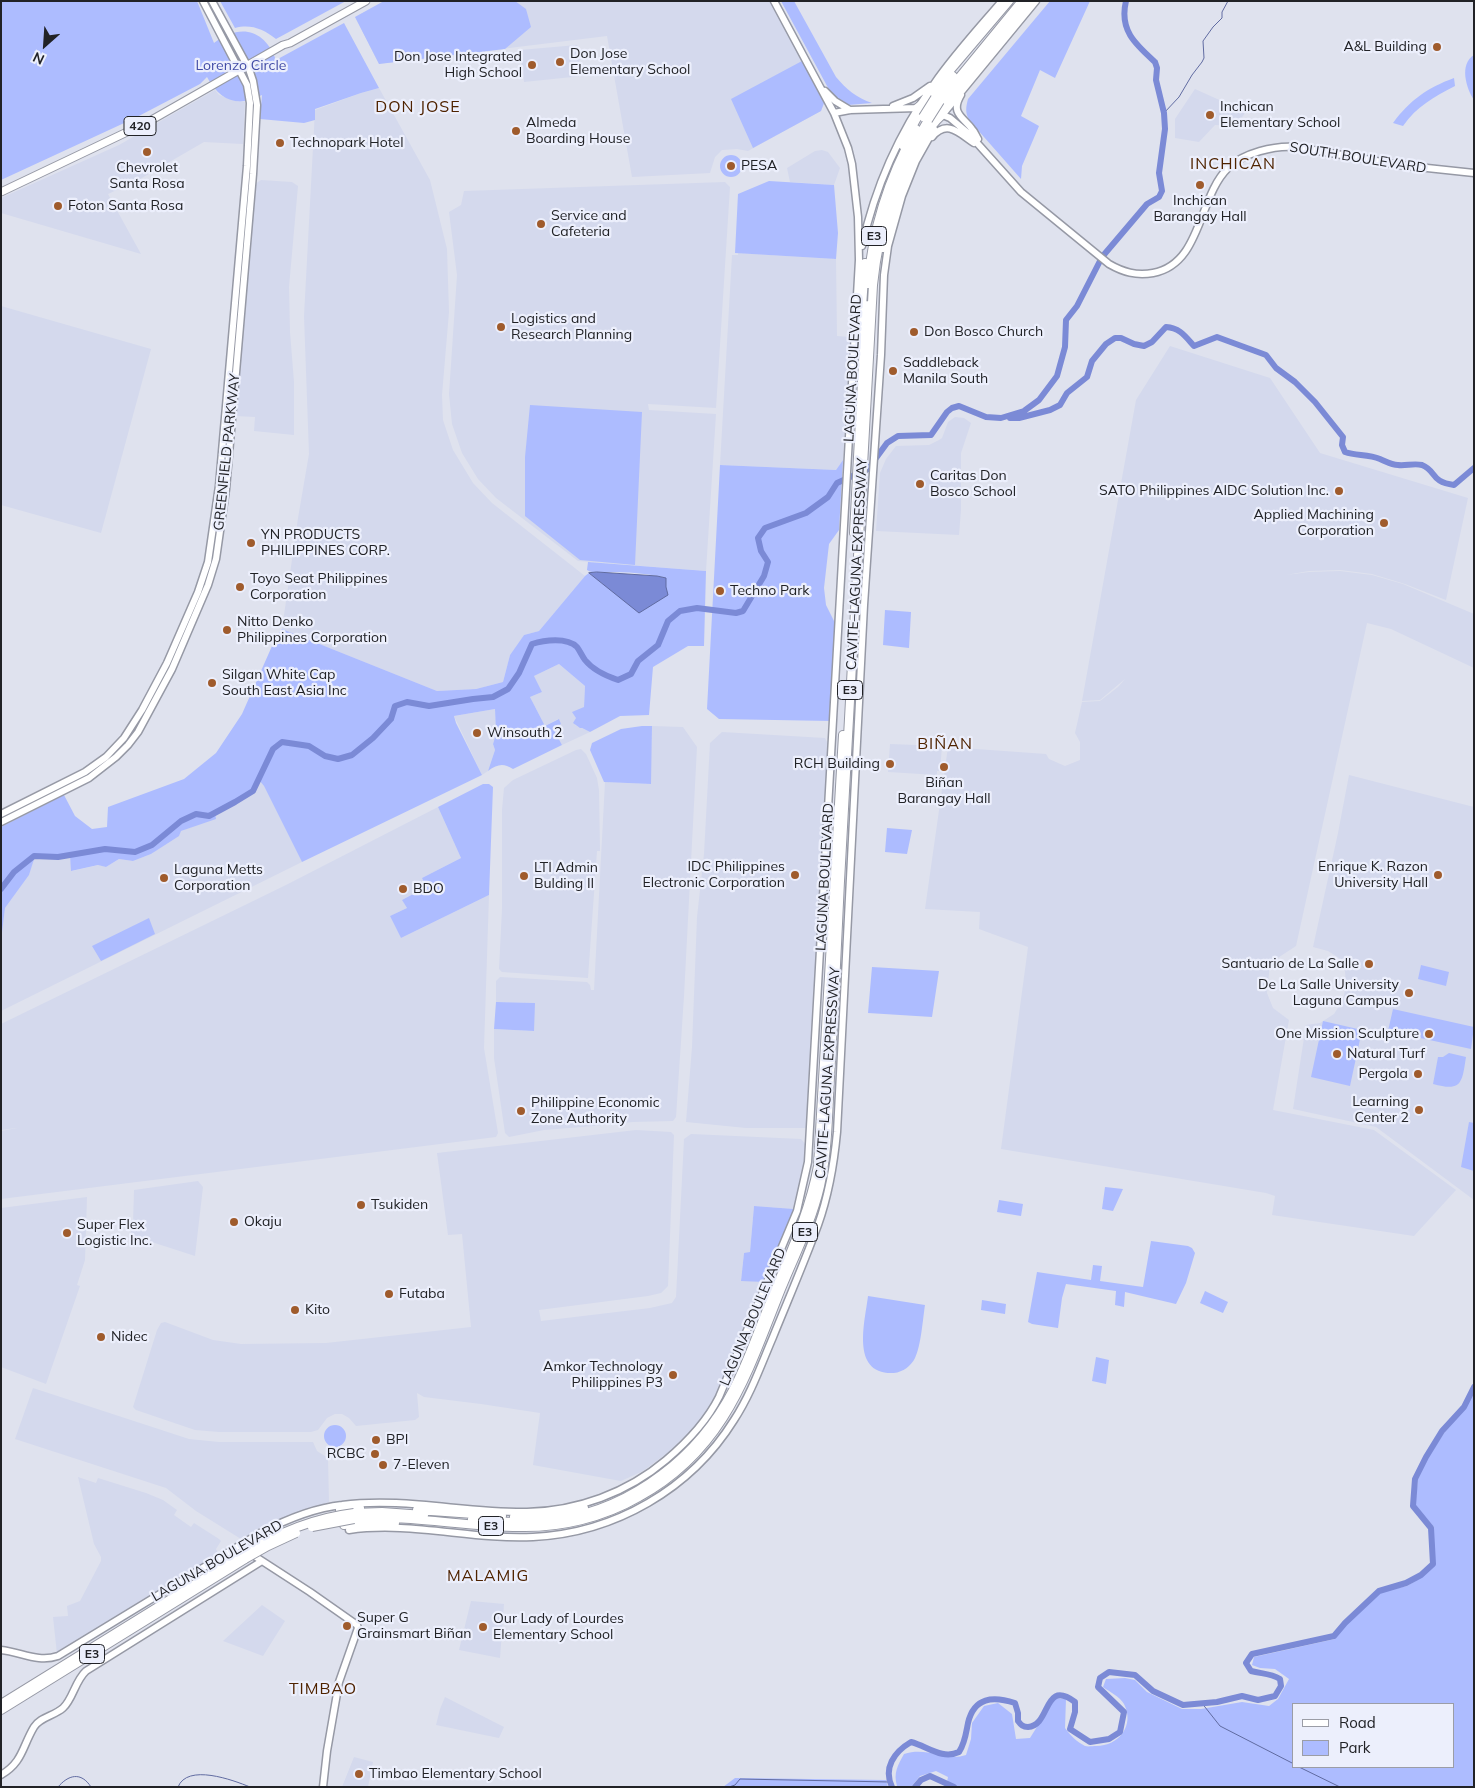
<!DOCTYPE html>
<html>
<head>
<meta charset="utf-8">
<style>
	body { margin:0 }
	#map { position:relative; width:1475px; height:1788px; overflow:hidden; background:#dfe2ee; font-family:Mulish,sans-serif }
	canvas { display:block }
	.frame { position:absolute; inset:0; border:2px solid #212226; pointer-events:none }
	.legend { position:absolute; left:1292px; top:1703px; width:162px; height:65px; box-sizing:border-box; background:#eceffc; border:1px solid #9b9da6; margin:0; padding:6px 9px; list-style:none; font-size:15px; color:#212226 }
	.legend li { display:flex; align-items:center; gap:10px; height:25px }
	.legend b { width:25px; border:1px solid #9b9da6 }
	.north { position:absolute; left:20px; top:20px; width:50px; height:50px; -webkit-text-stroke:4px #eceffc; paint-order:stroke; rotate:206deg; font-size:14px; font-weight:700; line-height:20px; text-align:center; color:#212226 }
	.north::after { content:''; display:block; margin:auto; width:18px; height:22px; background:#212226; clip-path:polygon(50% 0,100% 100%,50% 72%,0 100%) }
</style>
</head>
<body>
<div id="map">
<canvas width="1475" height="1788"></canvas>
<div class="frame"></div>
<ul class="legend">
<li><b style="height:6px;background:#fff"></b>Road</li>
<li><b style="height:14px;background:#adbcff"></b>Park</li>
</ul>
<div class="north">N</div>
</div>
<script>
const g = document.querySelector('canvas').getContext('2d');
g.lineJoin = 'round';
function paint(path, color) {
  g.fillStyle = color;
  g.fill(path, 'evenodd');
}
function stroke(path, color, width, dash) {
  g.strokeStyle = color;
  g.lineWidth = width;
  g.lineCap = dash ? 'butt' : 'round';
  g.setLineDash(dash || []);
  g.stroke(path);
}
function label(font, color, halo, rows, align = 'center') {
  g.font = font + ' Mulish,sans-serif';
  g.lineWidth = 4.5;
  g.setLineDash([]);
  g.textBaseline = 'middle';
  g.strokeStyle = halo;
  g.fillStyle = color;
  for (const [text, x, y, turn = 0] of rows) {
    g.save();
    g.translate(x, y);
    g.rotate((+turn || 0) * Math.PI / 180);
    g.textAlign = isNaN(turn) ? turn : align;
    if (halo) g.strokeText(text, 0, 0);
    g.fillText(text, 0, 0);
    g.restore();
  }
}
paint(new Path2D(`
	M 384,1 L 770,1 L 824,103 L 821,111 L 748,151 L 737,149 L 722,150 L 715,157 L 710,173 L 632,177 L 607,36 L 379,64 L 355,17 Z
	M 577,45 L 582,76 L 524,82 L 520,50 Z
	M 379,88 L 430,180 L 447,249 L 449,312 L 442,395 L 443,420 L 453,450 L 473,483 L 492,503 L 585,576 L 539,631 L 524,635 L 510,655 L 503,682 L 476,689 L 437,691 L 282,629 L 298,518 L 309,454 L 304,316 L 315,110 L 361,93 Z
	M 1195,89 L 1246,112 L 1235,126 L 1215,125 L 1199,142 L 1175,138 L 1175,119 Z
	M 215,90 L 219,95 L 239,102 L 245,102 L 243,144 L 204,142 L 140,179 L 108,194 L 141,254 L 1,213 L 1,198 L 119,145 Z
	M 822,150 L 828,152 L 840,168 L 834,185 L 790,182 L 787,168 L 815,151 Z
	M 261,180 L 292,182 L 298,186 L 289,287 L 290,332 L 294,382 L 294,435 L 254,431 L 255,417 L 235,416 L 255,184 Z
	M 725,182 L 730,187 L 716,408 L 648,404 L 649,410 L 716,414 L 706,571 L 578,561 L 496,498 L 478,479 L 462,453 L 452,424 L 449,394 L 457,275 L 449,212 L 461,205 L 464,191 Z
	M 738,253 L 836,259 L 837,336 L 850,337 L 843,460 L 836,470 L 720,465 L 732,255 L 738,255 Z
	M 1,306 L 151,349 L 101,533 L 1,505 Z
	M 1170,346 L 1270,378 L 1320,453 L 1468,498 L 1446,600 L 1405,584 L 1372,574 L 1340,570 L 1309,571 L 1286,575 L 1309,572 L 1340,571 L 1372,575 L 1403,584 L 1474,614 L 1474,668 L 1391,629 L 1367,623 L 1296,946 L 1270,963 L 1267,993 L 1273,1008 L 1289,1020 L 1273,1110 L 1374,1130 L 1456,1190 L 1414,1236 L 1272,1215 L 1275,1196 L 1266,1193 L 1001,1149 L 1028,947 L 979,929 L 980,912 L 925,909 L 948,747 L 1046,754 L 1049,759 L 1065,766 L 1080,760 L 1080,742 L 1075,733 L 1082,702 L 1100,701 L 1118,687 L 1125,679 L 1100,700 L 1082,701 L 1136,400 Z
	M 955,417 L 964,418 L 971,423 L 961,453 L 961,510 L 959,535 L 876,531 L 880,473 L 886,459 L 896,446 L 929,445 L 939,440 L 942,438 L 948,422 Z
	M 559,664 L 585,686 L 584,707 L 576,718 L 575,725 L 590,732 L 562,745 L 553,728 L 558,719 L 545,726 L 530,697 L 542,692 L 534,676 Z
	M 495,709 L 496,734 L 493,744 L 495,750 L 488,771 L 482,775 L 454,716 Z
	M 652,726 L 683,727 L 697,747 L 684,996 L 676,1117 L 673,1121 L 633,1122 L 582,1127 L 544,1130 L 509,1137 L 505,1133 L 494,1058 L 494,1029 L 533,1031 L 534,1003 L 496,1002 L 496,981 L 500,977 L 587,982 L 590,985 L 591,990 L 594,990 L 605,782 L 650,784 Z
	M 722,732 L 825,738 L 829,746 L 807,1128 L 746,1128 L 686,1122 L 692,1047 L 697,917 L 704,854 L 710,743 Z
	M 890,744 L 942,746 L 940,771 L 937,771 L 937,775 L 888,772 Z
	M 581,749 L 586,754 L 597,778 L 599,790 L 600,851 L 597,851 L 588,978 L 502,972 L 499,969 L 502,909 L 502,810 L 504,788 L 513,780 L 576,750 Z
	M 1349,775 L 1474,807 L 1474,1200 L 1376,1127 L 1293,1109 L 1306,1025 L 1320,1023 L 1334,1014 L 1343,1000 L 1346,986 L 1345,971 L 1339,958 L 1328,951 L 1313,947 L 1338,833 Z
	M 259,780 L 264,786 L 302,862 L 1,1011 L 1,941 L 5,908 L 29,875 L 34,856 L 58,857 L 70,855 L 72,871 L 99,865 L 106,867 L 119,859 L 133,861 L 151,854 L 181,831 L 196,825 L 235,802 L 253,791 Z
	M 438,807 L 461,858 L 422,878 L 426,887 L 402,900 L 407,908 L 390,916 L 401,938 L 489,895 L 484,1048 L 498,1133 L 496,1137 L 1,1199 L 1,1131 L 17,1128 L 1,1130 L 1,1024 L 286,885 Z
	M 636,1130 L 671,1132 L 674,1135 L 668,1286 L 661,1293 L 648,1296 L 539,1310 L 541,1321 L 650,1308 L 672,1303 L 676,1297 L 684,1139 L 691,1134 L 801,1139 L 808,1147 L 801,1189 L 794,1209 L 754,1206 L 750,1253 L 744,1253 L 741,1280 L 764,1282 L 717,1396 L 711,1407 L 697,1425 L 670,1451 L 643,1471 L 621,1481 L 533,1465 L 540,1413 L 481,1404 L 424,1397 L 417,1393 L 419,1417 L 415,1420 L 356,1426 L 349,1418 L 342,1414 L 335,1414 L 327,1418 L 318,1430 L 311,1432 L 219,1432 L 195,1430 L 136,1410 L 133,1407 L 157,1330 L 161,1323 L 165,1322 L 213,1340 L 241,1344 L 326,1343 L 471,1327 L 462,1234 L 448,1235 L 437,1153 Z
	M 198,1181 L 203,1187 L 195,1256 L 130,1235 L 133,1224 L 134,1190 Z
	M 87,1197 L 85,1260 L 77,1285 L 80,1286 L 46,1384 L 1,1367 L 1,1208 Z
	M 33,1388 L 189,1439 L 219,1442 L 313,1442 L 317,1451 L 328,1458 L 329,1502 L 281,1520 L 241,1539 L 196,1511 L 166,1488 L 15,1439 Z
	M 78,1477 L 96,1483 L 98,1478 L 146,1493 L 163,1500 L 177,1510 L 174,1515 L 191,1527 L 194,1523 L 219,1539 L 221,1541 L 216,1549 L 219,1555 L 57,1654 L 53,1617 L 68,1616 L 67,1606 L 80,1601 L 101,1561 L 101,1557 L 94,1544 Z
	M 471,1601 L 504,1604 L 500,1658 L 459,1650 Z
	M 262,1605 L 285,1621 L 263,1656 L 223,1641 Z
	M 445,1697 L 504,1727 L 499,1738 L 436,1725 L 440,1709 Z
	M 354,1757 L 373,1762 L 368,1787 L 342,1787 Z`), '#d4d9ed');
paint(new Path2D(`
	M 1,1 L 197,1 L 214,43 C 239,24 264,28 276,60 L 344,23 L 379,88 L 361,93 L 315,109 L 315,120 L 304,123 L 260,119 L 262,95 C 238,108 220,101 207,77 L 200,84 L 135,118 L 1,180 Z
	M 220,1 L 346,1 L 276,39 C 263,29 251,24 235,28 Z
	M 384,1 L 515,1 L 526,9 L 531,27 L 505,49 L 379,64 L 355,17 Z
	M 781,1 L 794,1 L 836,77 C 846,89 857,98 872,103 L 848,105 L 833,97 Z
	M 1050,1 L 1090,1 L 1055,78 L 1040,70 L 1021,116 L 1039,126 L 1022,166 L 1021,179 L 969,120 C 965,112 966,107 968,99 Z
	M 1474,55 L 1474,100 C 1466,88 1459,64 1474,55 Z
	M 802,61 L 824,103 L 821,111 L 753,148 L 731,99 Z
	M 1454,78 L 1455,86 C 1434,97 1417,106 1403,126 L 1393,123 C 1410,100 1427,88 1454,78 Z
	M720 166a11 11 0 1 1 22 0a11 11 0 1 1-22 0Z
	M 769,181 L 834,185 L 838,233 L 836,259 L 735,253 L 738,194 Z
	M 530,405 L 642,412 L 635,565 L 580,560 L 525,516 L 525,457 Z
	M 843,460 L 839,530 L 829,544 L 824,588 L 826,605 L 835,623 L 831,721 L 719,719 L 707,709 L 720,465 L 836,470 Z
	M 588,562 L 706,571 L 704,646 L 688,646 L 653,667 L 649,715 L 620,716 L 590,732 L 582,728 L 580,728 L 573,723 L 576,718 L 572,712 L 584,707 L 585,686 L 559,664 L 534,676 L 542,692 L 530,697 L 545,726 L 559,719 L 561,724 L 553,728 L 562,745 L 513,769 C 503,763 498,764 488,771 L 495,750 L 493,744 L 496,734 L 495,709 L 454,716 L 456,723 L 482,775 L 302,862 L 264,786 L 259,780 L 253,791 L 215,813 L 216,819 L 181,831 L 179,836 L 151,854 L 133,861 L 119,859 L 106,867 L 98,865 L 71,871 L 70,855 L 58,857 L 35,856 L 29,875 L 5,908 L 1,941 L 1,827 L 64,795 L 75,816 L 92,829 L 107,827 L 108,807 L 184,779 L 216,753 L 242,714 L 276,637 L 282,629 L 437,691 L 476,689 L 503,682 L 510,655 L 524,635 L 539,631 L 585,576 L 589,573 L 603,584 L 666,587 L 666,578 C 648,573 626,572 607,572 C 600,572 593,574 587,570 Z
	M 885,610 L 911,612 L 909,648 L 883,645 Z
	M 642,726 L 652,726 L 651,784 L 604,782 L 590,750 L 592,743 L 621,729 Z
	M 483,784 L 489,784 L 493,787 L 489,895 L 401,938 L 390,916 L 407,908 L 402,900 L 426,887 L 422,878 L 461,858 L 438,807 Z
	M 887,828 L 912,830 L 907,854 L 885,852 Z
	M 149,918 L 155,934 L 101,961 L 92,946 Z
	M 1421,965 L 1449,972 L 1446,986 L 1418,979 Z
	M 872,967 L 939,971 L 932,1017 L 868,1013 Z
	M 496,1002 L 535,1003 L 534,1031 L 494,1029 Z
	M 1393,1009 L 1474,1027 L 1471,1049 L 1388,1031 Z
	M 1323,1021 L 1362,1030 L 1350,1086 L 1311,1077 Z
	M 1449,1053 L 1466,1057 C 1462,1083 1462,1092 1433,1084 L 1438,1057 L 1443,1057 Z
	M 1469,1122 L 1474,1123 L 1474,1171 L 1461,1167 Z
	M 1105,1187 L 1123,1189 L 1113,1211 L 1102,1209 Z
	M 999,1200 L 1023,1204 L 1021,1216 L 997,1212 Z
	M 754,1206 L 794,1209 L 764,1282 L 741,1281 L 744,1253 L 750,1252 Z
	M 1151,1241 L 1188,1246 L 1192,1248 L 1195,1253 L 1186,1283 L 1176,1304 L 1125,1292 L 1124,1307 L 1115,1305 L 1116,1291 L 1066,1284 L 1062,1298 L 1058,1328 L 1032,1324 L 1028,1322 L 1037,1272 L 1091,1280 L 1093,1265 L 1102,1266 L 1100,1281 L 1143,1287 Z
	M 1205,1291 L 1228,1302 L 1223,1313 L 1200,1303 Z
	M 868,1296 L 925,1305 C 923,1318 921,1346 915,1358 C 911,1366 903,1372 894,1373 C 850,1375 865,1322 868,1296 Z
	M 982,1300 L 1006,1304 L 1005,1314 L 981,1310 Z
	M 1096,1357 L 1109,1360 L 1106,1384 L 1092,1381 Z
	M 1474,1393 L 1474,1787 L 956,1787 L 947,1782 L 948,1777 L 936,1771 L 920,1776 L 911,1787 L 897,1786 C 893,1773 898,1765 904,1754 C 928,1746 945,1762 966,1755 L 971,1739 L 972,1723 L 984,1706 L 998,1703 L 1012,1714 L 1016,1739 L 1030,1738 L 1055,1698 L 1066,1699 L 1065,1728 C 1070,1735 1077,1742 1085,1746 C 1088,1747 1093,1746 1096,1746 C 1119,1746 1135,1725 1124,1704 C 1120,1697 1110,1692 1103,1687 L 1106,1679 L 1125,1678 L 1135,1680 L 1147,1692 L 1182,1709 L 1201,1709 L 1242,1702 L 1269,1706 L 1278,1699 L 1289,1679 L 1275,1669 L 1260,1668 L 1252,1665 L 1254,1657 L 1335,1639 L 1347,1623 L 1381,1592 L 1407,1586 L 1422,1577 L 1433,1567 L 1434,1527 L 1415,1505 L 1418,1479 L 1428,1458 L 1444,1433 L 1468,1404 ZM 1294,1704 L 1454,1704 L 1454,1767 L 1294,1767 Z
	M324 1436a11 11 0 1 1 22 0a11 11 0 1 1-22 0Z
	M 735,1778 L 886,1780 L 888,1787 L 723,1787 Z`), '#adbcff');
const water = new Path2D(`
	M 597,572 L 657,576 L 666,578 L 666,587 L 668,595 L 639,613 L 589,573 Z`);
paint(water, '#7b8ad6');
stroke(water, '#606ba1', 1);
stroke(new Path2D(`
	M 1164,113 L 1179,97 L 1192,75 L 1202,62 L 1204,58 L 1203,41 L 1213,27 L 1222,18 L 1222,12 L 1228,1
	M 1201,1702 L 1220,1726 L 1294,1764
	M 1299,1767 L 1340,1787
	M 6,1787 L 8,1787
	M 58,1787 C 68,1775 81,1771 91,1787
	M 178,1787 C 187,1763 233,1780 250,1787
	M 729,1787 L 735,1785 L 740,1779 L 890,1782`), '#606ba1', 1);
stroke(new Path2D(`
	M 1010,418 L 1019,418 L 1050,410 L 1060,405 L 1067,393 L 1087,377 L 1092,361 L 1106,344 L 1115,338 L 1121,338 L 1134,344 L 1144,346 L 1152,342 L 1166,327 C 1180,328 1185,336 1194,346 L 1217,337 L 1266,355 L 1276,368 L 1295,382 L 1315,402 L 1343,437 L 1342,445 L 1345,452 C 1356,456 1368,454 1380,459 C 1385,461 1392,465 1398,465 C 1406,466 1414,463 1422,465 C 1437,471 1430,482 1454,485 L 1474,468
	M 1,889 L 14,872 L 34,856 L 58,857 L 105,849 L 135,852 L 152,845 L 181,821 L 196,814 L 209,816 L 235,802 L 253,791 L 273,749 L 282,742 L 309,746 L 325,756 L 338,759 L 352,755 L 373,738 L 391,719 L 395,706 L 407,702 L 429,706 L 473,699 L 493,697 L 508,689 L 519,673 L 532,644 C 544,640 567,637 577,647 C 580,651 582,656 585,660 C 593,670 606,676 618,680 L 631,674 L 638,661 L 658,645 L 668,621 L 680,611 L 697,608 L 736,613 L 743,611 L 764,576 L 768,562 L 761,551 L 758,538 L 765,528 L 806,513 L 828,497 L 837,483 L 868,469 L 887,443 L 898,436 L 931,435 L 947,412 L 952,408 L 959,406 L 986,417 L 1001,418 L 1024,411 L 1039,400 L 1057,376 L 1065,347 L 1066,320 L 1077,306 L 1102,257 L 1147,204 L 1159,197 L 1162,191 L 1159,173 L 1165,129 L 1164,113 L 1156,80 L 1157,68 L 1155,62 C 1135,44 1119,30 1126,1
	M 892,1787 C 883,1768 894,1752 911,1742 C 927,1746 942,1760 959,1752 C 965,1743 966,1733 968,1723 C 974,1697 993,1696 1015,1703 L 1018,1713 L 1018,1721 C 1021,1725 1023,1727 1028,1727 C 1051,1726 1043,1678 1075,1702 L 1075,1712 L 1070,1729 L 1090,1742 L 1109,1739 L 1120,1732 L 1124,1712 L 1098,1687 L 1100,1678 L 1109,1672 L 1135,1675 L 1153,1691 L 1183,1705 L 1217,1702 L 1242,1696 L 1258,1700 L 1275,1696 L 1281,1686 L 1280,1679 C 1270,1673 1262,1674 1251,1671 L 1246,1663 L 1252,1654 L 1334,1636 L 1345,1623 L 1379,1591 L 1406,1583 L 1421,1575 L 1433,1564 L 1431,1528 L 1413,1506 L 1415,1479 L 1426,1457 L 1442,1431 L 1464,1407 L 1474,1387
	M 915,1787 L 921,1780 L 930,1776 L 954,1787`), '#7b8ad6', 6);
const secondary = new Path2D(`
	M 825,91 L 835,101 L 850,110
	M 961,95 C 950,113 963,117 972,129 C 975,132 976,136 978,139
	M 893,106 L 913,98 L 930,86
	M 834,113 L 850,110 L 917,108 L 931,110 L 950,118 L 969,134 L 1021,192 L 1109,264 C 1123,272 1136,276 1153,273 C 1202,264 1198,197 1228,168 C 1243,153 1275,145 1296,147 L 1399,165 L 1474,173
	M 943,114 L 1036,1
	M 932,137 C 947,119 959,133 974,143
	M 862,246 C 875,187 899,133 934,84 C 954,55 979,28 1002,1
	M 1,814 L 85,772 L 106,757 L 124,738 L 142,710 L 167,663 L 198,592 L 208,562 L 219,486 L 247,166 L 250,103 L 247,85 L 203,1
	M 1,822 L 89,778 L 116,757 L 128,745 L 138,732 L 172,669 L 208,585 L 216,559 L 226,489 L 253,174 L 257,105 L 253,81 L 249,69 L 212,1
	M 349,1530 C 410,1521 472,1540 533,1537 C 615,1533 691,1489 734,1420 C 751,1394 761,1365 773,1337 C 788,1300 804,1263 818,1225 C 829,1194 834,1164 837,1132 L 864,605 L 881,355 L 884,275 L 888,246 L 902,196 L 916,161 L 934,129
	M 239,1546 L 310,1592 L 357,1625 L 358,1628 L 339,1682 L 327,1751 L 323,1787
	M 1,1650 C 21,1652 38,1663 58,1656 L 260,1533 C 285,1520 313,1508 342,1505 C 404,1497 465,1513 527,1512 C 577,1511 627,1493 666,1460 C 686,1443 707,1421 719,1397 L 797,1211 L 808,1162 L 859,260 L 858,217 L 852,164 L 848,148 L 834,113 L 774,1
	M 1,1775 C 23,1762 22,1747 34,1727 C 40,1717 54,1716 63,1708 C 73,1699 75,1681 86,1671 L 262,1561`);
const primary = new Path2D(`
	M 1,192 L 148,122 L 283,45 L 290,43 L 366,1`);
const motorway = new Path2D(`
	M 935,98 L 953,76
	M 940,101 L 1022,1
	M 902,145 L 918,116 L 917,108 L 929,98 L 941,81 L 1009,1
	M 883,248 C 889,210 914,140 942,115 L 943,108 L 956,89 L 1029,1
	M 868,284 C 872,229 889,177 916,129
	M 860,336 L 865,263
	M 854,533 L 866,305
	M 340,1510 L 360,1508
	M 417,1510 L 502,1516
	M 354,1513 L 382,1512 L 424,1515
	M 514,1517 L 556,1514 L 584,1508
	M 354,1519 C 409,1514 464,1527 519,1527 C 560,1528 603,1518 639,1497 C 725,1450 747,1374 781,1289 C 795,1255 812,1221 820,1186 C 828,1150 828,1113 830,1076 C 834,1011 837,946 840,881 C 851,682 862,483 873,285 C 879,225 897,171 928,120
	M 472,1519 C 502,1522 531,1524 560,1519 C 634,1507 699,1456 733,1390 C 748,1362 758,1331 770,1302 C 788,1258 809,1214 818,1166 L 843,735
	M 344,1525 L 367,1523 L 395,1523
	M 1,1704 L 242,1555
	M 1,1710 L 245,1559`);
stroke(secondary, '#9699a5', 9);
stroke(primary, '#9699a5', 9);
stroke(motorway, '#9699a5', 10);
stroke(secondary, '#fff', 6);
stroke(primary, '#fff', 7);
stroke(motorway, '#fff', 8);
const motorwayBridge = new Path2D(`
	M 923,117 L 935,98
	M 928,120 L 940,101
	M 312,1527 L 354,1519
	M 242,1555 C 277,1533 313,1518 354,1513
	M 245,1559 L 268,1546 L 296,1533`);
stroke(motorwayBridge, '#9699a5', 10, []);
stroke(motorwayBridge, '#fff', 8);
for (const [x, y, r, color] of [
	[1437,47,5,"#9f5b2c"],
	[560,62,5,"#9f5b2c"],
	[532,65,5,"#9f5b2c"],
	[1210,115,5,"#9f5b2c"],
	[516,131,5,"#9f5b2c"],
	[280,143,5,"#9f5b2c"],
	[147,152,5,"#9f5b2c"],
	[731,166,5,"#9f5b2c"],
	[1200,185,5,"#9f5b2c"],
	[58,206,5,"#9f5b2c"],
	[541,224,5,"#9f5b2c"],
	[501,327,5,"#9f5b2c"],
	[914,332,5,"#9f5b2c"],
	[893,371,5,"#9f5b2c"],
	[920,484,5,"#9f5b2c"],
	[1339,491,5,"#9f5b2c"],
	[1384,523,5,"#9f5b2c"],
	[251,543,5,"#9f5b2c"],
	[240,587,5,"#9f5b2c"],
	[720,591,5,"#9f5b2c"],
	[227,630,5,"#9f5b2c"],
	[212,683,5,"#9f5b2c"],
	[477,733,5,"#9f5b2c"],
	[890,764,5,"#9f5b2c"],
	[944,767,5,"#9f5b2c"],
	[795,875,5,"#9f5b2c"],
	[1438,875,5,"#9f5b2c"],
	[524,876,5,"#9f5b2c"],
	[164,878,5,"#9f5b2c"],
	[403,889,5,"#9f5b2c"],
	[1369,964,5,"#9f5b2c"],
	[1409,993,5,"#9f5b2c"],
	[1429,1034,5,"#9f5b2c"],
	[1337,1054,5,"#9f5b2c"],
	[1418,1074,5,"#9f5b2c"],
	[1419,1110,5,"#9f5b2c"],
	[521,1111,5,"#9f5b2c"],
	[361,1205,5,"#9f5b2c"],
	[234,1222,5,"#9f5b2c"],
	[67,1233,5,"#9f5b2c"],
	[389,1294,5,"#9f5b2c"],
	[295,1310,5,"#9f5b2c"],
	[101,1337,5,"#9f5b2c"],
	[673,1375,5,"#9f5b2c"],
	[376,1440,5,"#9f5b2c"],
	[375,1454,5,"#9f5b2c"],
	[383,1465,5,"#9f5b2c"],
	[347,1626,5,"#9f5b2c"],
	[483,1627,5,"#9f5b2c"],
	[359,1774,5,"#9f5b2c"]
]) {
  const dot = new Path2D();
  dot.arc(x, y, r, 0, 2 * Math.PI);
  g.fillStyle = color;
  g.fill(dot);
  stroke(dot, '#eceffc', 2);
}
for (const [x, y, w] of [
	[140,126,32],
	[874,236,25],
	[850,690,25],
	[805,1232,25],
	[491,1526,25],
	[92,1654,25]
]) {
  const box = new Path2D();
  box.roundRect(x - w / 2, y - 9.5, w, 19, 4);
  g.fillStyle = '#eceffc';
  g.fill(box);
  stroke(box, '#212226', 1);
}
label('bold 12px', '#212226', null, [
	["420",140,126],
	["E3",874,236],
	["E3",850,690],
	["E3",805,1232],
	["E3",491,1526],
	["E3",92,1654]
]);
label('14px', '#212226', '#eceffc', [
	["A&L Building",1427,47,"right"],
	["Don Jose",570,54],
	["Elementary School",570,70],
	["Don Jose Integrated",522,57,"right"],
	["High School",522,73,"right"],
	["Inchican",1220,107],
	["Elementary School",1220,123],
	["Almeda",526,123],
	["Boarding House",526,139],
	["Technopark Hotel",290,143],
	["PESA",741,166],
	["Chevrolet",147,168,"center"],
	["Santa Rosa",147,184,"center"],
	["Inchican",1200,201,"center"],
	["Barangay Hall",1200,217,"center"],
	["Foton Santa Rosa",68,206],
	["Service and",551,216],
	["Cafeteria",551,232],
	["Logistics and",511,319],
	["Research Planning",511,335],
	["Don Bosco Church",924,332],
	["Saddleback",903,363],
	["Manila South",903,379],
	["Caritas Don",930,476],
	["Bosco School",930,492],
	["SATO Philippines AIDC Solution Inc.",1329,491,"right"],
	["Applied Machining",1374,515,"right"],
	["Corporation",1374,531,"right"],
	["YN PRODUCTS",261,535],
	["PHILIPPINES CORP.",261,551],
	["Toyo Seat Philippines",250,579],
	["Corporation",250,595],
	["Techno Park",730,591],
	["Nitto Denko",237,622],
	["Philippines Corporation",237,638],
	["Silgan White Cap",222,675],
	["South East Asia Inc",222,691],
	["Winsouth 2",487,733],
	["RCH Building",880,764,"right"],
	["Biñan",944,783,"center"],
	["Barangay Hall",944,799,"center"],
	["IDC Philippines",785,867,"right"],
	["Electronic Corporation",785,883,"right"],
	["Enrique K. Razon",1428,867,"right"],
	["University Hall",1428,883,"right"],
	["LTI Admin",534,868],
	["Bulding II",534,884],
	["Laguna Metts",174,870],
	["Corporation",174,886],
	["BDO",413,889],
	["Santuario de La Salle",1359,964,"right"],
	["De La Salle University",1399,985,"right"],
	["Laguna Campus",1399,1001,"right"],
	["One Mission Sculpture",1419,1034,"right"],
	["Natural Turf",1347,1054],
	["Pergola",1408,1074,"right"],
	["Learning",1409,1102,"right"],
	["Center 2",1409,1118,"right"],
	["Philippine Economic",531,1103],
	["Zone Authority",531,1119],
	["Tsukiden",371,1205],
	["Okaju",244,1222],
	["Super Flex",77,1225],
	["Logistic Inc.",77,1241],
	["Futaba",399,1294],
	["Kito",305,1310],
	["Nidec",111,1337],
	["Amkor Technology",663,1367,"right"],
	["Philippines P3",663,1383,"right"],
	["BPI",386,1440],
	["RCBC",365,1454,"right"],
	["7-Eleven",393,1465],
	["Super G",357,1618],
	["Grainsmart Biñan",357,1634],
	["Our Lady of Lourdes",493,1619],
	["Elementary School",493,1635],
	["Timbao Elementary School",369,1774]
], 'left');
label('14px', '#414ba6', '#eceffc', [
	["Lorenzo Circle",241,66]
]);
label('14px', '#212226', '#eceffc', [
	["SOUTH BOULEVARD",1358,158,9],
	["LAGUNA BOULEVARD",853,368,-87],
	["GREENFIELD PARKWAY",227,452,-84],
	["CAVITE–LAGUNA EXPRESSWAY",857,564,-87],
	["LAGUNA BOULEVARD",825,877,-87],
	["CAVITE–LAGUNA EXPRESSWAY",828,1073,-86],
	["LAGUNA BOULEVARD",753,1317,-67],
	["LAGUNA BOULEVARD",217,1561,-30]
]);
g.letterSpacing = '1px';
label('16px', '#4f2300', '#eceffc', [
	["DON JOSE",418,107],
	["INCHICAN",1233,164],
	["BIÑAN",945,744],
	["MALAMIG",488,1576],
	["TIMBAO",323,1689]
]);
g.letterSpacing = '0px';
</script>
</body>
</html>
